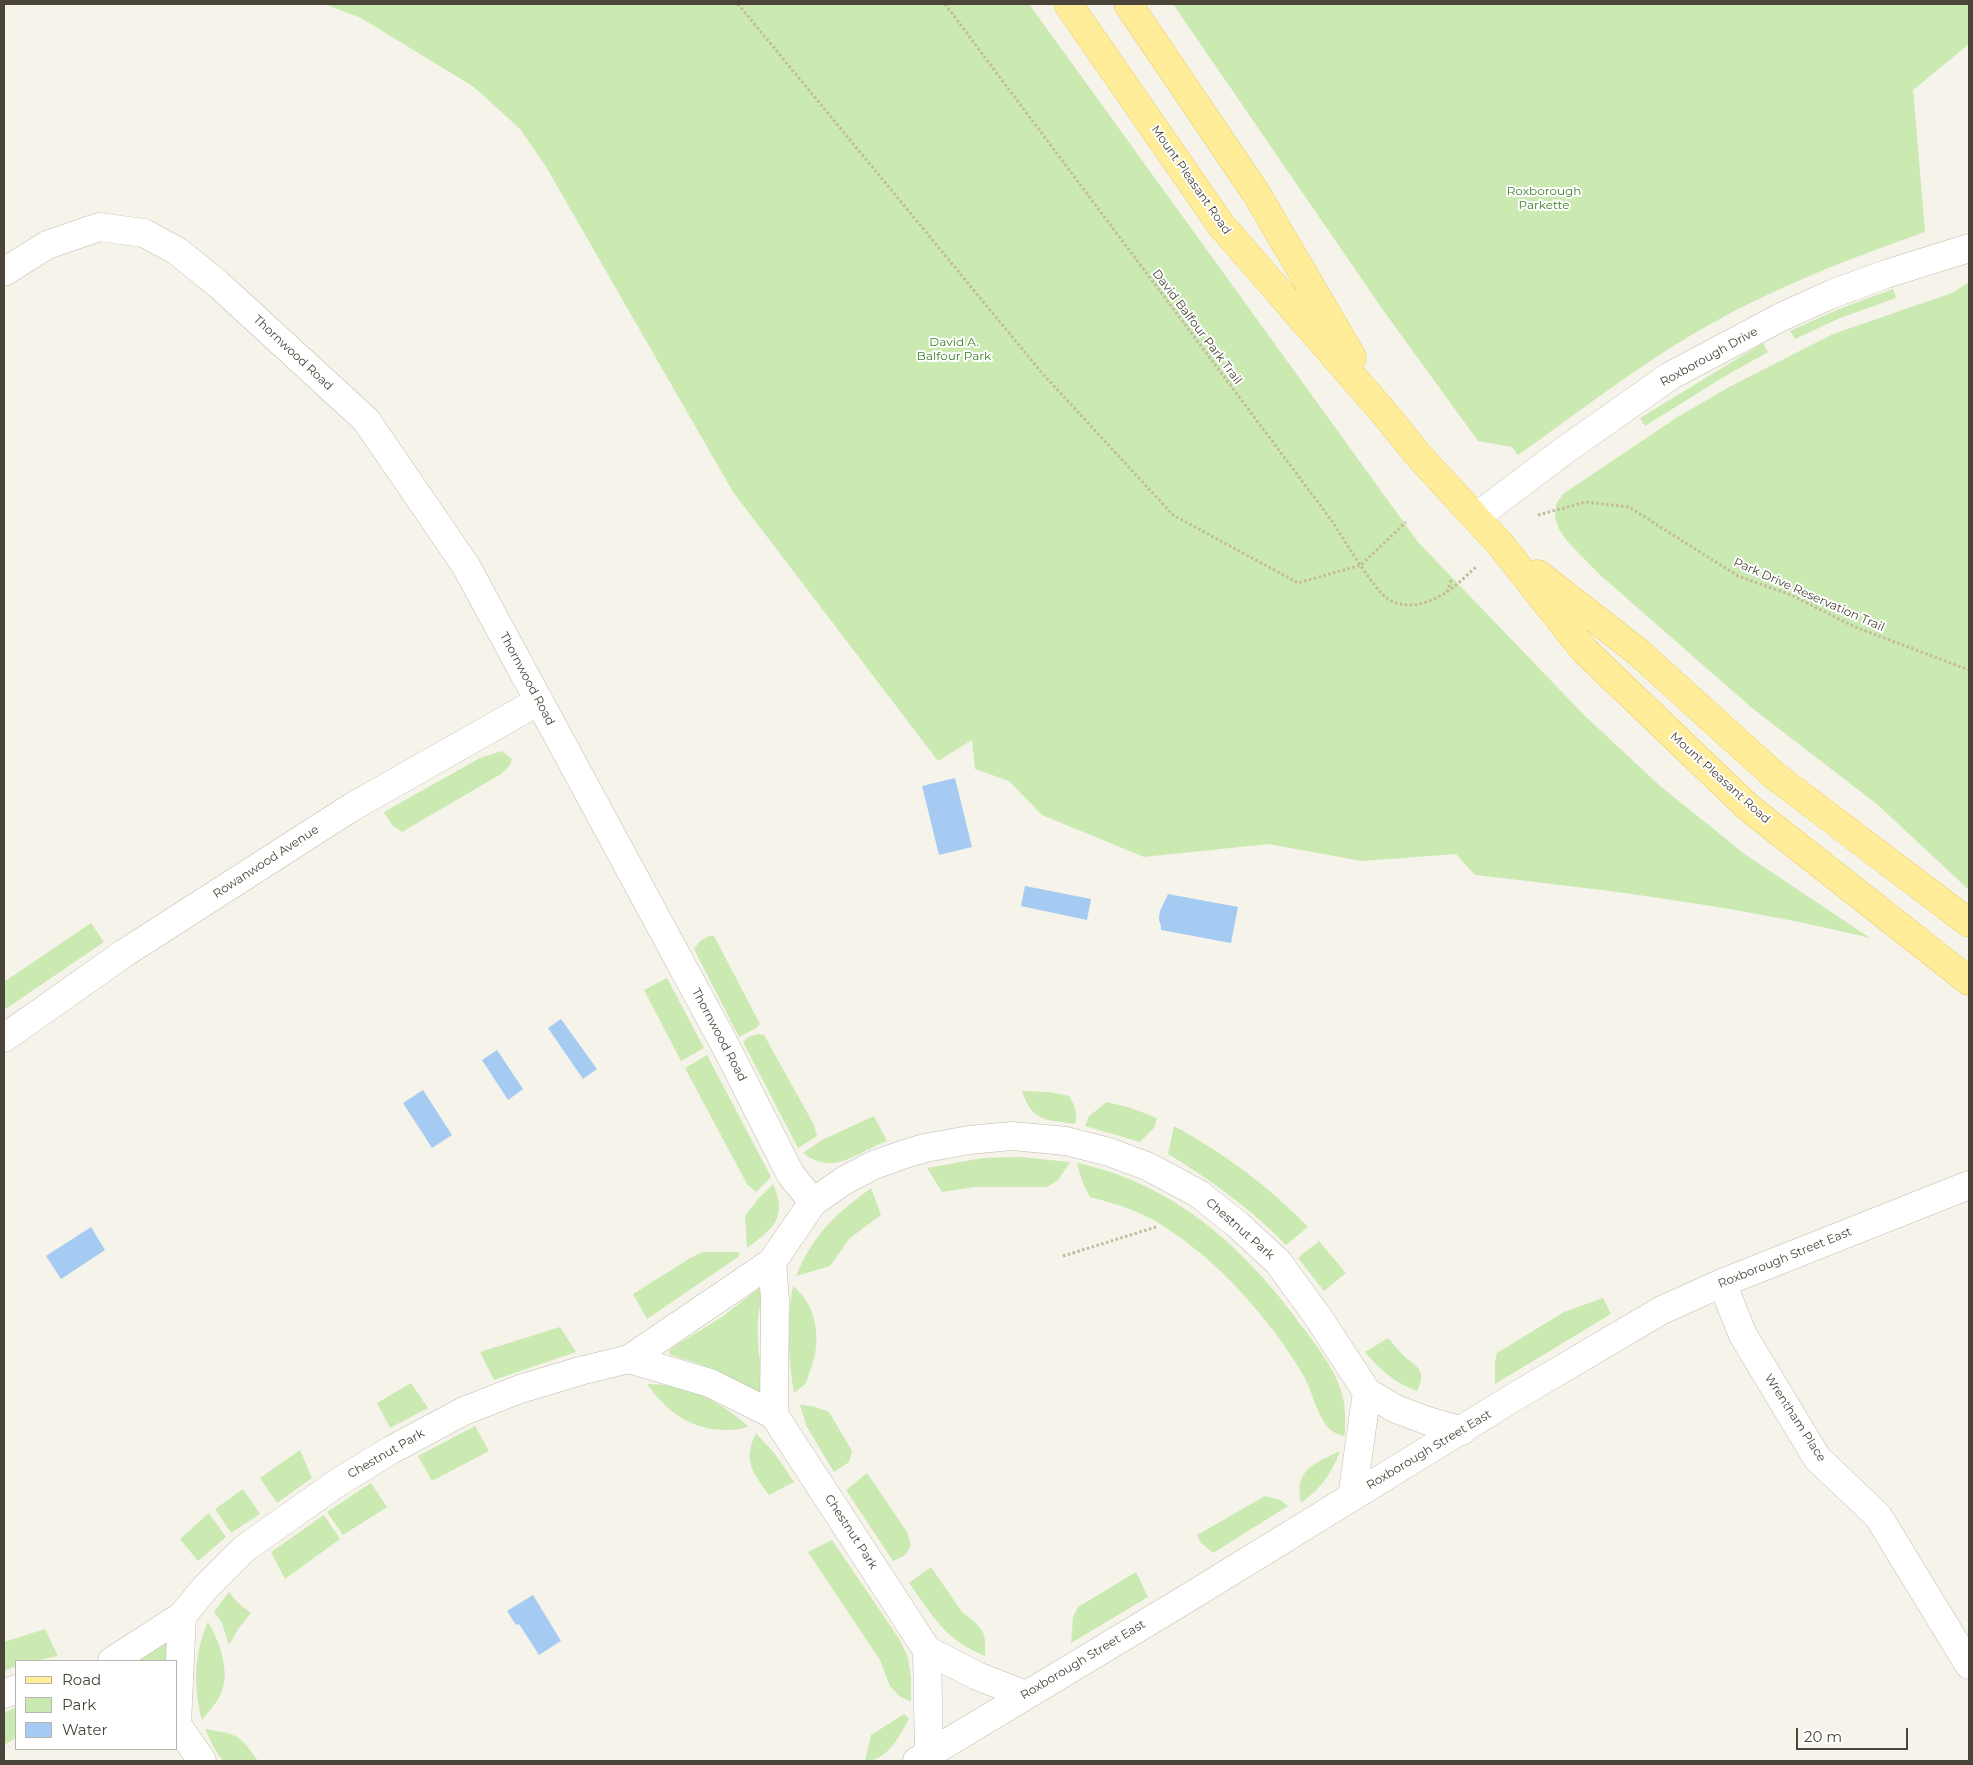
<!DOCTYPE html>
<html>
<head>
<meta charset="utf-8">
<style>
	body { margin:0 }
	#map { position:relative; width:1973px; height:1765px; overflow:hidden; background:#f5f3ea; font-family:Montserrat,sans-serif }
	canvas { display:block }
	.frame { position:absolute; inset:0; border:5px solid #4a4538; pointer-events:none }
	.legend { position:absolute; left:15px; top:1660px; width:162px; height:90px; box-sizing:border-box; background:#fff; border:1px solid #b7b5af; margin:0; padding:6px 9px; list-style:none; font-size:15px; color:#4a4538 }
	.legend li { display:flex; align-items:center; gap:10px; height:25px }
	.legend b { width:25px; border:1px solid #b7b5af }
	.scale { position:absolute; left:1796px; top:1728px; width:112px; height:22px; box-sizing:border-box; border:2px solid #4a4538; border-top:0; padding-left:6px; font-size:15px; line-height:18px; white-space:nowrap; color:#4a4538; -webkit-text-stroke:4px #fff; paint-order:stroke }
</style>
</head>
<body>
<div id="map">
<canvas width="1973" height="1765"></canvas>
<div class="frame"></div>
<ul class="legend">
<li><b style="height:6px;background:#ffed99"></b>Road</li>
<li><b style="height:14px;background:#cbeab2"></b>Park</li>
<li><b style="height:14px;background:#a5cbf3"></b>Water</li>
</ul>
<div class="scale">20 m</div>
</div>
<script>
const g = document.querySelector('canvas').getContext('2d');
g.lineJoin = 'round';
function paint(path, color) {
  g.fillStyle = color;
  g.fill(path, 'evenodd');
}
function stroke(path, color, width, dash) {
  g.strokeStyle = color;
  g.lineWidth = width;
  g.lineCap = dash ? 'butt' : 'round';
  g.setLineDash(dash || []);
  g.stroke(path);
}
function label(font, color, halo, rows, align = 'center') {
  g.font = font + ' Montserrat,sans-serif';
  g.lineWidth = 4;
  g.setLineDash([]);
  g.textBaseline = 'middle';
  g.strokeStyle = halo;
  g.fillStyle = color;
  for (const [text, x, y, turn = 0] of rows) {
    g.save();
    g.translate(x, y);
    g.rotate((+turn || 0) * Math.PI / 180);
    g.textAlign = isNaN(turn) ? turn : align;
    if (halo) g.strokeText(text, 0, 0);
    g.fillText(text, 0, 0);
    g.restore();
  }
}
paint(new Path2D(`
	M 325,4 L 1029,4 L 1418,542 L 1584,715 L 1660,786 L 1746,855 L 1870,938 C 1740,906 1608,890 1475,875 L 1456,854 L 1362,861 L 1268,844 L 1144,857 L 1042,815 L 1009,781 L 975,769 L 972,740 L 938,761 L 733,492 L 545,165 L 520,129 L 474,87 L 361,18 Z
	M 1173,4 L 1969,4 L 1969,44 L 1913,90 L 1925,232 C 1851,258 1778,286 1709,325 C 1642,362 1581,411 1518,455 L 1512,447 L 1478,441 L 1383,310 Z
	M 1969,282 L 1969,890 L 1878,805 L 1752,708 L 1599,574 L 1567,541 L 1559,529 L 1555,518 L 1556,504 L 1563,494 L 1676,418 L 1731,386 L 1833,334 L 1952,293 Z
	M 1893,289 L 1896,298 L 1840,318 L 1795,339 L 1790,331 L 1839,309 Z
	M 1763,343 L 1768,352 L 1722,378 L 1645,426 L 1640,418 Z
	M 502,751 L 512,759 L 510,765 L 501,774 L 402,832 L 392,825 L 384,812 L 480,758 Z
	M 91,923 L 104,942 L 4,1010 L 4,982 Z
	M 709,936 L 714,936 L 760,1024 L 756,1028 L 739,1037 L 694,949 L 700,941 Z
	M 667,978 L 704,1048 L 681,1061 L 644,990 Z
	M 758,1034 L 764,1035 L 814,1125 L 817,1136 L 798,1148 L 743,1042 L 748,1037 Z
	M 707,1055 L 771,1177 L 756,1192 L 747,1184 L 685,1068 Z
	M 1022,1091 L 1049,1092 L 1069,1096 C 1075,1106 1078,1112 1075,1124 C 1045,1119 1033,1123 1022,1091 Z
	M 1107,1102 L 1131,1108 L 1157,1118 L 1154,1128 L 1140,1142 L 1085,1126 L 1089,1116 Z
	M 874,1116 L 887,1141 C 856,1152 835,1177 803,1153 L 822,1140 Z
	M 1174,1126 C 1225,1154 1267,1185 1308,1227 L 1286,1245 C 1251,1209 1211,1180 1168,1154 Z
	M 1021,1157 L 1070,1162 L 1058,1180 L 1047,1187 L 974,1187 L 942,1192 L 927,1168 L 983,1158 Z
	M 1077,1163 C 1176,1184 1247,1250 1304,1329 C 1318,1347 1339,1376 1343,1398 C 1346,1411 1345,1424 1345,1436 C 1337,1434 1331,1432 1326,1425 C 1315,1410 1312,1389 1302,1373 C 1285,1344 1263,1316 1240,1291 C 1218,1266 1177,1232 1148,1217 C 1129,1208 1110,1202 1090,1197 L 1082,1181 Z
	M 773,1184 C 788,1219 773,1228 747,1248 L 745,1216 L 758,1199 Z
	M 871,1188 L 881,1215 L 850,1238 L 830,1266 L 796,1276 C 814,1233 835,1215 871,1188 Z
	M 1319,1241 L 1346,1273 L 1324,1291 L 1298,1258 Z
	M 703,1252 L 740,1252 L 738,1257 L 647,1319 L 633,1294 L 692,1257 Z
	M 793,1286 C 818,1306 822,1343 810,1371 C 808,1376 807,1382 804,1385 C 801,1388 797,1390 794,1393 C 788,1354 786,1325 793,1286 Z
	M 758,1289 L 763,1293 C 753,1326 759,1360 766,1392 L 757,1396 C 727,1374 706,1365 670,1355 L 669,1351 L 673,1347 L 722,1317 Z
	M 1603,1298 L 1611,1314 L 1495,1384 L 1495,1361 L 1497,1353 L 1564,1312 Z
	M 560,1327 L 576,1352 L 494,1380 L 480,1352 Z
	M 1388,1338 C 1393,1344 1398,1350 1404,1356 C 1418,1368 1427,1371 1417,1391 C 1395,1383 1380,1370 1365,1352 Z
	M 411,1383 L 428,1408 L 390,1428 L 377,1403 Z
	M 647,1384 C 687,1384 718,1400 748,1426 C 741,1430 733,1430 725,1430 C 691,1430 666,1411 647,1384 Z
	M 800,1405 L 812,1406 L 829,1412 L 852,1451 L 849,1462 L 834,1472 L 807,1427 Z
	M 475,1426 L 489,1451 L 432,1481 L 418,1456 Z
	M 756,1433 L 775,1454 L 794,1482 L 769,1495 C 753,1472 742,1462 756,1433 Z
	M 300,1450 L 312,1478 L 277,1503 L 260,1478 Z
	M 1340,1451 C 1331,1475 1321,1488 1301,1503 C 1294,1469 1314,1464 1340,1451 Z
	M 867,1473 L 907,1532 L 911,1546 L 904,1556 L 893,1561 L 846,1490 Z
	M 371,1483 L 387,1507 L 343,1535 L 327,1512 Z
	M 243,1489 L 260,1514 L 231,1533 L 215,1509 Z
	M 1265,1496 L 1280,1500 L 1288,1506 L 1213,1553 L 1201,1543 L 1197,1535 Z
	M 209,1513 L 226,1537 L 198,1561 L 180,1539 Z
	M 324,1515 L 340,1539 L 285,1579 L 271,1552 Z
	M 832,1540 L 900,1640 L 908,1658 L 911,1678 L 911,1702 L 899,1696 L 890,1686 L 880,1660 L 808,1552 Z
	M 931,1567 L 962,1612 L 975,1622 L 983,1632 L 985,1640 L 985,1656 C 944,1639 934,1617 909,1583 Z
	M 1136,1572 L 1148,1597 L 1071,1643 L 1073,1617 L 1078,1607 Z
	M 229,1592 L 238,1603 L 251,1613 L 238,1629 L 229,1645 L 222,1623 L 214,1612 Z
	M 208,1622 C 219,1640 230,1670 222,1691 C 218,1702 209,1711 202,1720 C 193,1686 194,1654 208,1622 Z
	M 45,1629 L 58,1656 L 34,1661 L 16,1661 L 16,1666 L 4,1671 L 4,1642 Z
	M 169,1640 L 169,1661 L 137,1661 Z
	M 16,1707 L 16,1738 L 4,1745 L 4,1713 Z
	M 904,1714 L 909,1718 C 901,1735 887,1761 865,1761 L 871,1735 Z
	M 205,1729 C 238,1735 239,1733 258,1761 L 223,1761 L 214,1748 Z`), '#cbeab2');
paint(new Path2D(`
	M 955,778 L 972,847 L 939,855 L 922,786 Z
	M 1025,886 L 1091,899 L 1087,920 L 1021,906 Z
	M 1168,894 L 1238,907 L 1231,943 L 1161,930 C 1162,925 1159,923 1159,918 C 1159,909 1165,902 1168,894 Z
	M 561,1019 L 597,1069 L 583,1079 L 548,1028 Z
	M 497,1050 L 523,1089 L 508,1100 L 482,1060 Z
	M 423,1090 L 452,1135 L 432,1148 L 403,1103 Z
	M 91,1227 L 105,1250 L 61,1279 L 46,1256 Z
	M 533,1595 L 561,1641 L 539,1655 L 519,1624 L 516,1625 L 507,1611 Z`), '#a5cbf3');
const minor = new Path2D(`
	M 4,272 L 47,245 L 99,227 L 144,233 L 177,251 L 218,284 L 366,420 L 466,566 L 726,1047 L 791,1175 L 813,1202
	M 1476,517 L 1565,450 L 1670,376 L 1781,317 L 1832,294 L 1886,274 L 1969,248
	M 4,1038 L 123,954 L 352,807 L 539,701
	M 772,1262 L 775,1300 L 774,1415
	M 1722,1283 L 1743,1335 L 1817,1458 L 1878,1516 L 1969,1665
	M 629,1359 L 710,1383 L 774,1415 L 927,1650 L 977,1676 L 1026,1695
	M 1352,1497 L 1367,1392
	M 927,1650 L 929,1754
	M 112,1661 L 182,1616 L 205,1588 L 244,1549 L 337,1483 L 391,1450 L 464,1411 L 520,1389 L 580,1371 L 629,1359 L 772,1262 L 813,1202 L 845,1180 L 874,1165 L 905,1154 L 925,1148 L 969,1140 L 1012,1136 L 1066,1141 L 1109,1152 L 1149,1167 L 1199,1194 L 1238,1225 L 1278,1262 L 1318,1317 L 1367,1392 L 1396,1409 L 1428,1421 L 1462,1431
	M 4,1694 L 16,1689
	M 176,1723 L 202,1761
	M 177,1723 L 182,1616
	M 917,1761 L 1191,1596 L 1516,1396 L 1662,1310 L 1722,1283 L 1969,1185`);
const major = new Path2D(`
	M 1068,4 L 1221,225 L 1385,414 L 1419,456 L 1501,545 L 1584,650 L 1749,808 L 1969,981
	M 1128,4 L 1256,193 L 1352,357
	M 1538,574 L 1638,652 L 1775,776 L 1969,923`);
stroke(minor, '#c1bcac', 29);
stroke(major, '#e8ce65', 29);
stroke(new Path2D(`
	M 738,4 L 1042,373 L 1173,515 L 1298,583 L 1361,565 L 1406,522
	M 945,4 L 1332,521 C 1343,538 1374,590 1388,599 C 1406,611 1430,603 1447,592 C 1457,585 1467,575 1476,567
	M 1538,515 L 1586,502 L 1629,507 L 1738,576 L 1791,595 L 1855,627 L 1969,670
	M 1447,592 L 1451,580
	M 1063,1256 L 1156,1227`), '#c4ba9d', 3, [2.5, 2.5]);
stroke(minor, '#fff', 28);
stroke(major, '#ffed99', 28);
label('12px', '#4a4538', '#fff', [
	["Mount Pleasant Road",1191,180,55],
	["David Balfour Park Trail",1197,327,53],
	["Thornwood Road",293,353,43],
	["Roxborough Drive",1709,357,-29],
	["Park Drive Reservation Trail",1809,595,24],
	["Thornwood Road",527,679,62],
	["Mount Pleasant Road",1720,778,42],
	["Rowanwood Avenue",266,862,-33],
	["Thornwood Road",719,1035,62],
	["Chestnut Park",1240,1229,41],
	["Roxborough Street East",1785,1258,-22],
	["Wrentham Place",1795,1418,57],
	["Roxborough Street East",1429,1450,-31],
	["Chestnut Park",386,1454,-30],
	["Chestnut Park",851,1532,57],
	["Roxborough Street East",1083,1660,-31]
]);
label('12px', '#3f7f28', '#fff', [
	["Roxborough",1544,191],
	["Parkette",1544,205],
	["David A.",954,342],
	["Balfour Park",954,356]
]);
</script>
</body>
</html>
